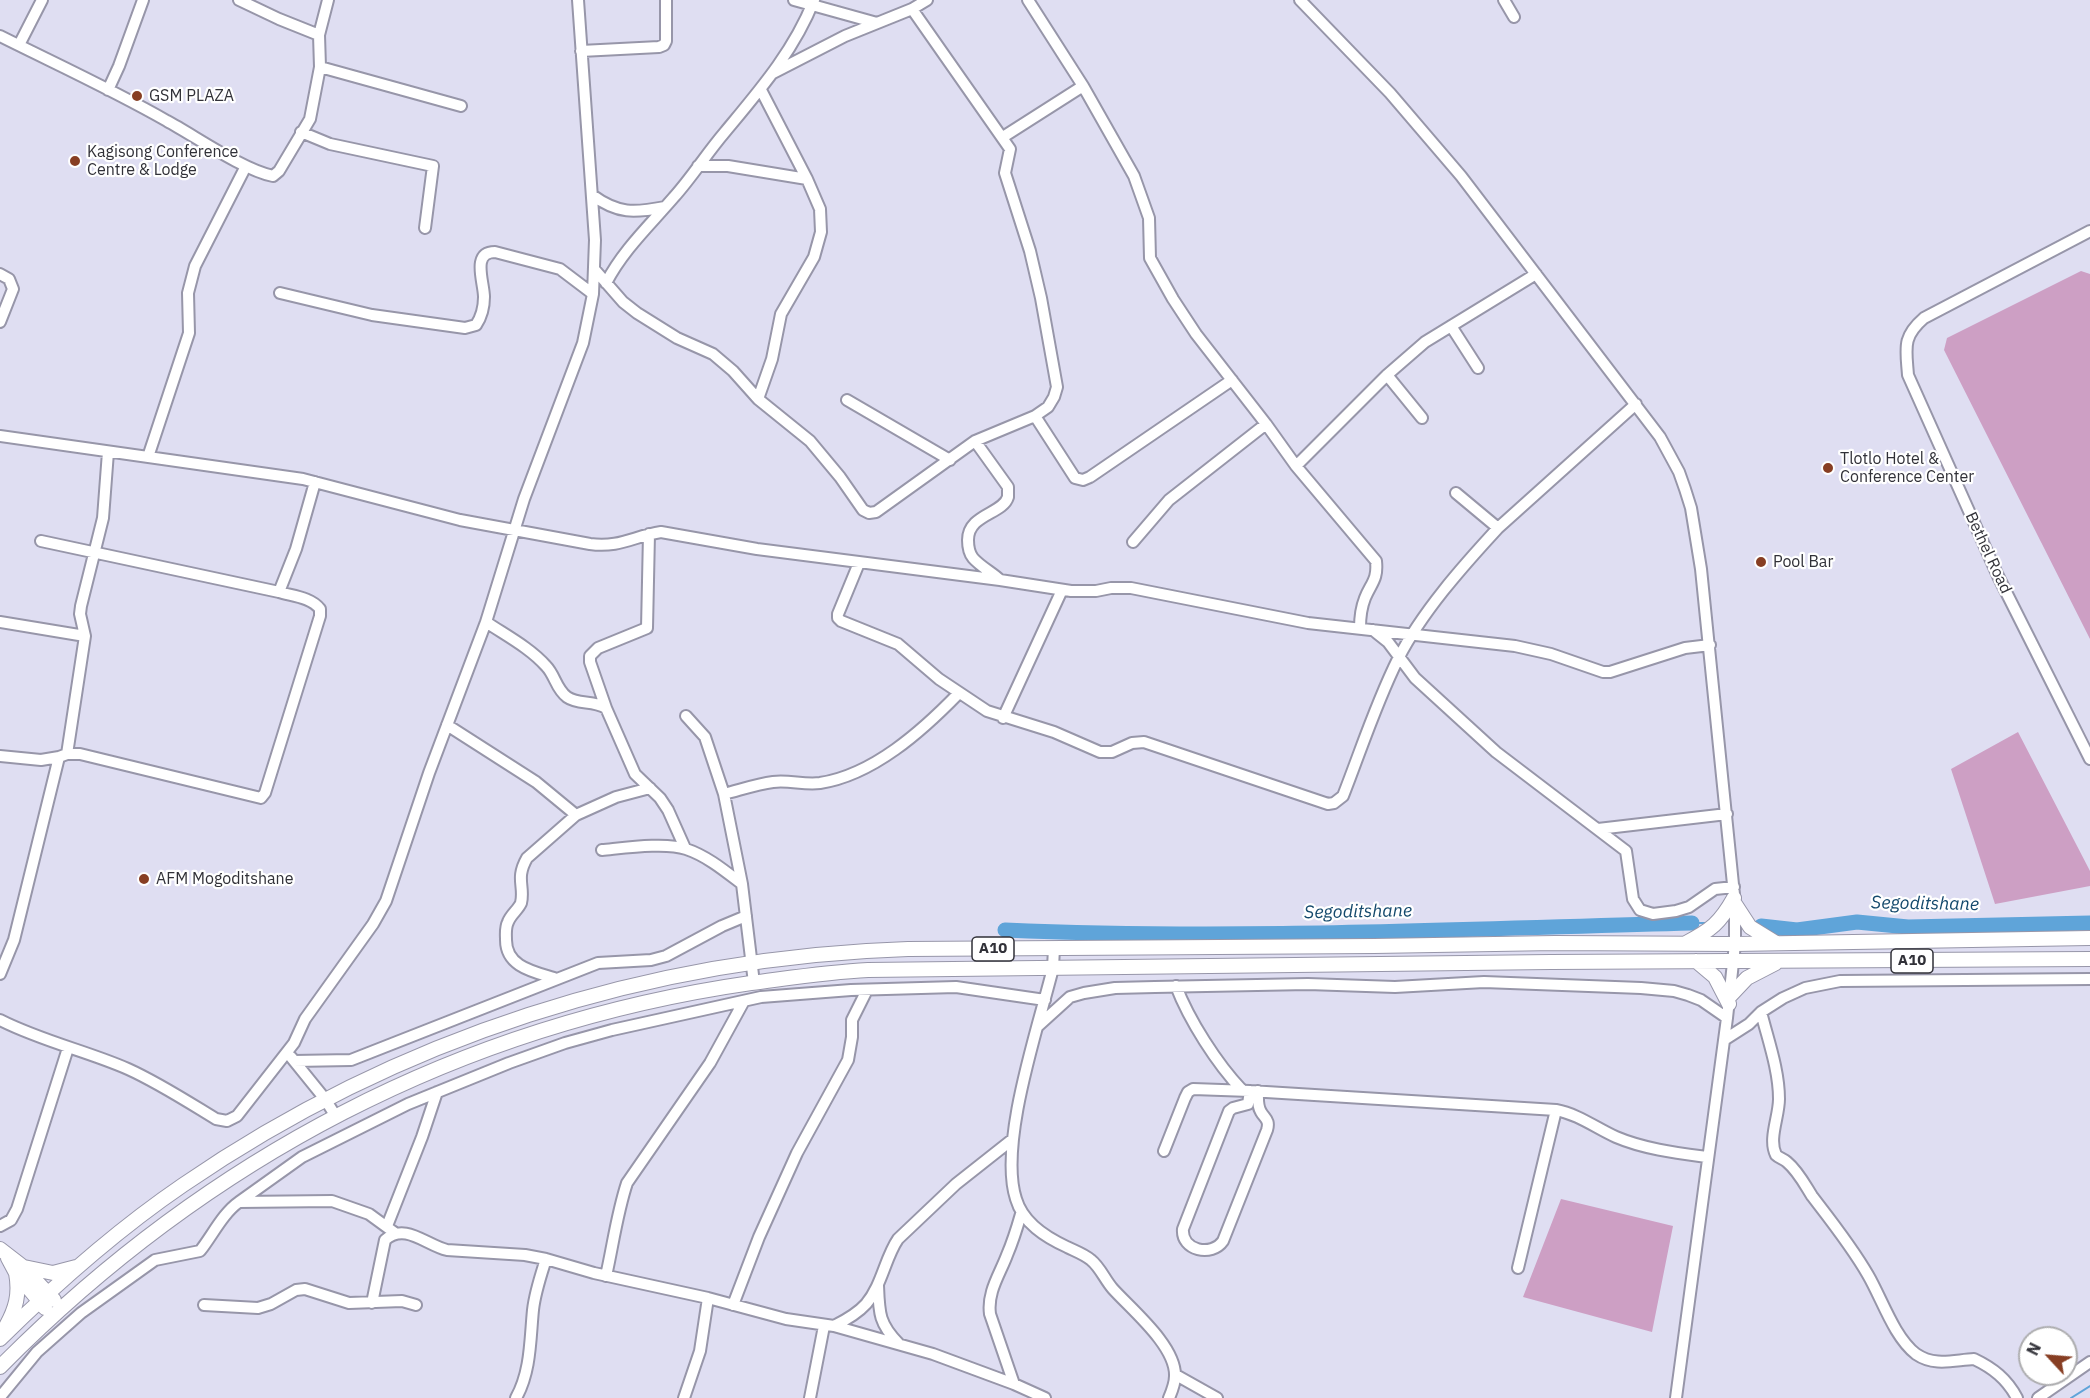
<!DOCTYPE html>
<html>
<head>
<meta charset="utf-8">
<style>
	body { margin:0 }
	#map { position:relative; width:2090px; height:1398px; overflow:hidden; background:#dfdef2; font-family:"IBM Plex Sans",sans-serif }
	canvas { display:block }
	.north { position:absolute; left:2018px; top:1326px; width:60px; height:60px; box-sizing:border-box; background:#fff; border:2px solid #adadaf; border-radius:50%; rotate:296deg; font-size:16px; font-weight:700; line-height:24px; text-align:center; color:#313138 }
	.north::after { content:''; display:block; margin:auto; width:21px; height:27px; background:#873e23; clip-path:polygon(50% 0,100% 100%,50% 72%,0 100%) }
</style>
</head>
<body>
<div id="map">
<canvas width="2090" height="1398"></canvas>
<div class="north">N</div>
</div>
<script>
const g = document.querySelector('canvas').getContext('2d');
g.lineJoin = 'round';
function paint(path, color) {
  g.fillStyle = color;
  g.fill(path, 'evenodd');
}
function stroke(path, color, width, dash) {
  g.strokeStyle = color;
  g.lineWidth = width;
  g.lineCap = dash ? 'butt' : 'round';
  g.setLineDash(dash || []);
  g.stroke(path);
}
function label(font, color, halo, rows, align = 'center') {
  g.font = font + ' "IBM Plex Sans",sans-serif';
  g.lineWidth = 4.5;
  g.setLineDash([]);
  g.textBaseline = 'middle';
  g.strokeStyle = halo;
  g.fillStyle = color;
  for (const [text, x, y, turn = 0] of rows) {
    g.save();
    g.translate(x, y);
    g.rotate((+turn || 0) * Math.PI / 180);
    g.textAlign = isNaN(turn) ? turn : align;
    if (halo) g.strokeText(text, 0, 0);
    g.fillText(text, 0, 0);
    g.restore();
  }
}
paint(new Path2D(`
	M 2081,271 L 2090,274 L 2090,639 L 1944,350 L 1947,338 Z
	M 2018,732 L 2090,871 L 2090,886 L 1995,904 L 1951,769 Z
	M 1561,1199 L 1673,1226 L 1652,1332 L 1523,1297 Z`), '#cd9fc4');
stroke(new Path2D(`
	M 1692,923 L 1707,923
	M 2071,1398 L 2090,1386`), '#5fa4d9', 2);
stroke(new Path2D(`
	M 1761,926 L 1797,930 L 1857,922 L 1908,927 L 2090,923
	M 1005,930 C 1234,940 1463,929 1692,923`), '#5fa4d9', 15);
const minor = new Path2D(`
	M 239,0 L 279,19 L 319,35
	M 794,0 L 877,23
	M 1028,0 L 1083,86 L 1134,176 L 1149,218 L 1150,258 L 1173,299 L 1196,334 L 1266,424 L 1296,466 L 1376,561 C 1378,580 1371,583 1365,598 C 1361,608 1360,618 1360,628
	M 1300,0 L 1390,93 L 1461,176 L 1660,437 L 1679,472 L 1685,489 L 1691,508 L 1701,569 L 1735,904 L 1735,944 L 1727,1018 L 1676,1398
	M 1504,0 L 1514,17
	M 0,36 C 56,64 113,90 167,121 C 195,136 243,170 273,176 L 279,171 L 310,119 L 320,67 L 319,35 L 328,0
	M 19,45 L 42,0
	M 581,51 L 659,47 L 664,45 L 666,41 L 666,0
	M 320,67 L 461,106
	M 773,73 L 845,36 L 912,9 L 927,0
	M 108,90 L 119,66 L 143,0
	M 301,132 L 330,144 L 433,166 L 425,228
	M 1003,137 L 1083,86
	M 698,166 L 728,166 L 807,179
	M 592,195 C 618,214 634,213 665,207
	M 2090,231 L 1924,318 C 1902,337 1906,348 1908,375 L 1998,576 L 2090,759
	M 595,270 L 623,302 L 637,313 L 677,338 L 713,354 L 733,371 L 758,399 L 810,441 L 840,477 L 863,510 L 869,513 L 876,512 L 975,441 L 1035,416 L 1048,407 L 1054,397 L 1057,387 L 1041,298 L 1030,251 L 1005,173 L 1010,149 L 912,9
	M 0,274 L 9,279 L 13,289 L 0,322
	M 606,283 C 623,250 650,225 674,197 C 692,177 707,153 725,132 C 759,91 794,51 814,0
	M 280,293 L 372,315 L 465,328 L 476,325 C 482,316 484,308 484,297 C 484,282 471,252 495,252 L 560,269 L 593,294
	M 1451,326 L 1478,368
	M 1387,375 L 1422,418
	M 758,399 L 772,359 L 781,314 L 814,257 L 821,232 L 820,209 L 807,179 L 761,90
	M 847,400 L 950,460
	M 1035,416 L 1075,478 L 1083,480 L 1090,477 L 1232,380
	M 0,436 L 303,479 L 460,520 L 590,544 C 620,548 634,536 661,532 L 757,549 L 1000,580 L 1071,591 L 1096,591 L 1111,588 L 1131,588 L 1308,623 L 1515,646 L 1551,654 L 1603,672 L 1610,672 L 1685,648 L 1710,645
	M 975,441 L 1008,487 C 1008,489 1008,495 1008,497 C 1003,514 968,514 968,540 C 968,546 969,553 973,558 C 980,566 991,572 999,579
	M 148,457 L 189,333 L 188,293 L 195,266 L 246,166
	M 1296,466 L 1387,375 L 1425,342 L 1536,274
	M 1456,493 L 1498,528 L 1636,404
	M 41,541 L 279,592 C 292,596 311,597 320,609 L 320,616 L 265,793 L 261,798 L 80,754 L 67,754
	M 1133,542 L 1169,500 L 1266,424
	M 859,563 L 838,614 L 838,618 L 841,621 L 898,644 L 939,679 L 987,711 L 1054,732 L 1100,752 L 1112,752 L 1132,743 L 1144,742 L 1328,804 L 1334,803 L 1343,796 C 1361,750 1376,703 1398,659 C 1422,612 1462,567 1498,528
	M 279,592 L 296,549 L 315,482
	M 0,622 L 85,636
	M 486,622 C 507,636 530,648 546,666 C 555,675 556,689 567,697 C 578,705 593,700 606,708 L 635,774 L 660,798 L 668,810 L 685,848
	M 1373,630 L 1388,642 L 1415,678 L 1496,752 L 1626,851 L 1633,899 L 1640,910 L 1653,914 L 1676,911 L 1689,907 L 1715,889 L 1734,887
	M 606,708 L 590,662 L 590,656 L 598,648 L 647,628 L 649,534
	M 686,716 L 705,737 L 724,794 L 742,884 L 754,983
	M 1003,718 L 1062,590
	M 447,725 L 536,782 L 576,815
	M 0,756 L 41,760 L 59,757
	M 724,794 C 740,790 757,784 773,782 C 789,780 804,785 820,783 C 873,775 922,731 958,694
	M 1598,829 L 1727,814
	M 602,850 C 624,848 666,842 686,849 C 707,856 725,871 742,884
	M 1054,948 L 1053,968 C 1039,1025 998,1144 1016,1199 C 1023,1223 1045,1237 1067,1247 C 1075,1251 1084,1254 1091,1260 C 1100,1267 1105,1280 1113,1289 C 1132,1310 1176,1346 1175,1376 C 1175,1384 1172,1391 1169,1398
	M 0,974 L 14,940 L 59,757 L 67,754 L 85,636 L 80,614 L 81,606 L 103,518 L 108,452
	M 557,979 C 536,972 506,968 506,940 C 506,934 505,928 508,922 C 511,914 518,910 521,903 C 525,886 515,879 527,858 L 576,815 L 616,797 L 650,788
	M 1176,986 C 1189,1020 1217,1064 1242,1090
	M 1761,1012 C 1768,1040 1779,1070 1779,1099 C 1779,1117 1768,1139 1776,1155 C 1779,1158 1784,1159 1787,1162 C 1798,1171 1805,1185 1812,1196 C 1832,1222 1852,1247 1868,1275 C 1882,1299 1894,1337 1916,1354 C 1935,1367 1954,1360 1974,1359 C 1993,1368 2007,1379 2017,1398
	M 0,1020 C 41,1041 87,1051 128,1069 C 159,1083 188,1102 216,1119 L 227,1121 L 237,1116 L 294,1043 L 305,1019 L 373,924 L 386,901 L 429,773 L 486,622 L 524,499 L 583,343 L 593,294 L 595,240 L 578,0
	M 1038,1026 L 1070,997 L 1084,993 L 1115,988 L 1155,987 L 1308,984 L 1395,987 L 1484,982 L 1641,988 L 1674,991 L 1688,995 L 1701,1000 L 1727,1018
	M 1724,1040 L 1749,1024 L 1761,1012 L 1783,998 L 1805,988 L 1840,981 L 2090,979
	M 291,1057 L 325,1099 L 335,1115
	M 294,1061 L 351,1060 L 598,963 L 651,960 L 666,956 L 722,926 L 746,916
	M 1250,1091 L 1248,1104 L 1233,1108 L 1229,1111 L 1183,1229 C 1181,1251 1212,1257 1223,1241 L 1267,1130 C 1270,1120 1265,1119 1261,1112 C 1257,1106 1258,1098 1258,1091
	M 1164,1151 L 1185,1098 L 1188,1092 L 1193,1089 L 1250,1091 L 1556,1110 C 1578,1114 1596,1128 1616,1137 C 1644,1149 1677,1153 1707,1157
	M 239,1202 L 302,1157 L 408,1104 L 509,1063 L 565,1043 L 612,1030 L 761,997 L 851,990 L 956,987 L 1045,1000
	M 0,1226 L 11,1220 L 17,1209 L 68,1048
	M 387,1226 L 422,1137 L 437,1092
	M 1518,1268 L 1556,1110
	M 606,1276 C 613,1245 617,1213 627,1183 L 710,1063 L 744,1001
	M 878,1285 C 879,1313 879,1324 899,1344
	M 372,1303 L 385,1240 C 405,1222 426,1245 447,1250 L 525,1255 L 546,1259 L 594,1273 L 708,1298 L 786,1319 L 834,1326 C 846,1320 857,1314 866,1304 C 882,1285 885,1258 898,1239 L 956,1184 L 1013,1139
	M 204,1305 L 258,1308 L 271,1304 L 296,1290 L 305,1289 L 349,1303 L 402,1301 L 416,1305
	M 733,1305 L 759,1237 L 797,1153 L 848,1060 L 852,1037 L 852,1020 L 867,990
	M 834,1326 L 933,1354 L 1014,1384 L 1045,1398
	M 1176,1375 L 1217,1398
	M 1014,1384 L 990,1314 C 987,1292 1000,1274 1007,1255 C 1013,1241 1017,1228 1021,1214
	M 0,1397 L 37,1352 L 81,1313 L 155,1260 L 200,1251 C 212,1236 223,1213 239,1202 L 332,1201 L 369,1214 L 395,1233
	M 516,1398 C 531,1371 530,1340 533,1310 C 535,1292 541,1275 546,1259
	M 684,1398 L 700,1351 L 708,1298
	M 810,1398 L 824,1326
	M 2038,1398 L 2090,1362`);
const major = new Path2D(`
	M 1735,904 L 1750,927 L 1776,943
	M 1686,943 C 1711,930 1720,923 1734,898
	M 1696,961 L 1715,977 L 1729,1004
	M 1730,996 L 1747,978 L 1776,963
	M 0,1249 L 22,1266 L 54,1300
	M 8,1258 L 16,1273 L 45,1308
	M 24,1267 L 53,1273 L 76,1267
	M 5,1328 C 16,1309 20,1294 16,1273
	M 0,1339 C 56,1284 117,1230 183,1185 C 397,1038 649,957 908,949 L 1374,946 L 1555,943 L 1735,944 L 2090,938
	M 0,1367 C 207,1158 459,1025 751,983 C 790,978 828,972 868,970 L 1551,962 L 2090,959`);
stroke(minor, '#9796a9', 14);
stroke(major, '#9796a9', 16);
stroke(minor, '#fff', 10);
stroke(major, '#fff', 14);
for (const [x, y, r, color] of [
	[137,96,6,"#873e23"],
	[75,161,6,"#873e23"],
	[1828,468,6,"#873e23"],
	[1761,562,6,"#873e23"],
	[144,879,6,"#873e23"]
]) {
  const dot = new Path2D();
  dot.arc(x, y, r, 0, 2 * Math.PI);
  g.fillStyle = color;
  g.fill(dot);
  stroke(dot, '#fff', 2);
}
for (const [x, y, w] of [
	[993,949,42],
	[1912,961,42]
]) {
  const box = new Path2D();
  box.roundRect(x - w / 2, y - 12, w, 24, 4.5);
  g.fillStyle = '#fff';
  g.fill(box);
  stroke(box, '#313138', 1.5);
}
label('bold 15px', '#313138', null, [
	["A10",993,949],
	["A10",1912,961]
]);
label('16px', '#313138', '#fff', [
	["GSM PLAZA",149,96],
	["Kagisong Conference",87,152],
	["Centre & Lodge",87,170],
	["Tlotlo Hotel &",1840,459],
	["Conference Center",1840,477],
	["Pool Bar",1773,562],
	["AFM Mogoditshane",156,879]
], 'left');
label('16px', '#313138', '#fff', [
	["Bethel Road",1988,553,65]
]);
label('italic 18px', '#14496c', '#fff', [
	["Segoditshane",1925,904,1],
	["Segoditshane",1358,912,-1]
]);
</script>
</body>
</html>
